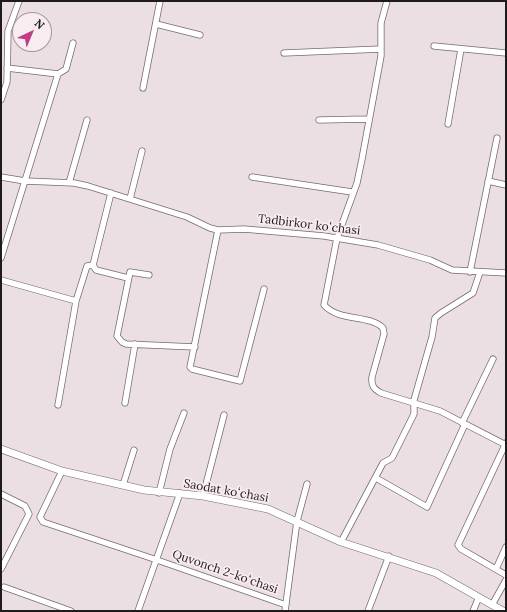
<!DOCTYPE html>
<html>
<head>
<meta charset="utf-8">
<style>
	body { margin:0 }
	#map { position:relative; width:507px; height:612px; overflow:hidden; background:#ebdfe4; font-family:Lora,serif }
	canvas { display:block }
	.frame { position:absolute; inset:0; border:2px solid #1f1b1c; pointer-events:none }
	.north { position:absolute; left:12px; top:12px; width:40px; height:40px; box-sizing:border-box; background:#f9ecf1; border:1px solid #a2989c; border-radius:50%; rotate:44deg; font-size:11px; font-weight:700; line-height:16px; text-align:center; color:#1f1b1c }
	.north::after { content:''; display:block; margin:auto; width:14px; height:18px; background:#c03d83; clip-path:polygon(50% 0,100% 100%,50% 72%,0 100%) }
</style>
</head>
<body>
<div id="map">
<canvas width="507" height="612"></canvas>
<div class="frame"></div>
<div class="north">N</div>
</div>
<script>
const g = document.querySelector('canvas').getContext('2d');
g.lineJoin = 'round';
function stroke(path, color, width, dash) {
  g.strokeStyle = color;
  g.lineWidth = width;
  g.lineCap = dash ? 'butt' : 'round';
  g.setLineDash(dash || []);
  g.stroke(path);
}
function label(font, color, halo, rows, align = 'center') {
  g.font = font + ' Lora,serif';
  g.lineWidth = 3.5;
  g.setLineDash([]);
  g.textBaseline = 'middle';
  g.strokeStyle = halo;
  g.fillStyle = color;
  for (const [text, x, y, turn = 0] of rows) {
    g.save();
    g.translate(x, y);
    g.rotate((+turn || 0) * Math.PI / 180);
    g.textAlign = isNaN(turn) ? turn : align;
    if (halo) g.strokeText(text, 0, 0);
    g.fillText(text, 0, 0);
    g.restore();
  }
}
const minor = new Path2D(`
	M 387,1 L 381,23 L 381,56 L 362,159 L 357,183 L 337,238 L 324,305 C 339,322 369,314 383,328 L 384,334 L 372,377 C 371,386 374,389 381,393 L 440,411 L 506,445
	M 156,24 L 200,35
	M 434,46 L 506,53
	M 284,53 L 381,49
	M 7,68 L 58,74
	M 143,88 L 160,1
	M 1,100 L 7,82 L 8,31 L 19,1
	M 319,120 L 368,119
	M 448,124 L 461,49
	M 1,177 L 25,181 L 74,183 L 88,186 L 187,217 L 210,228 L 218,230 L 244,229 L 324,236 L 378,245 L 430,260 L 452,270 L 506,273
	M 252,177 L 352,192
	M 488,181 L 506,185
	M 69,183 L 87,120
	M 111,193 L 93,265 L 96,270 L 128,278
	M 130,199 L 142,151
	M 218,230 L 190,367 L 192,369 L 240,381 L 264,289
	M 1,258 L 58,74 L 66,69 L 73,43
	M 470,272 L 497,138
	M 149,275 L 130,272 L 117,336 L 122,342 L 126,344 L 195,347
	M 1,280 L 76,301
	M 125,403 L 135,344
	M 58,405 L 76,301 L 87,266 L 93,265
	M 462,423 L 493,359
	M 506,443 L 458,545 L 461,549 L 506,575
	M 62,471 L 40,517 L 43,522 L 157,560 L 286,605
	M 376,478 L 427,507 L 465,424
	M 123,485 L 134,450
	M 159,493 L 170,449 L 184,413
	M 1,494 L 25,506 L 29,514 L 1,569
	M 203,496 L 224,415
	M 341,542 L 383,463 L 392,458 L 414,414 L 414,400 L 432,337 L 435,318 L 441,313 L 473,293 L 480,272
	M 496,569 L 506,547
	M 4,587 L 71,611
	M 492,605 L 506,580
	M 138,611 L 180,493
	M 285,611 L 297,521 L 307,484
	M 368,611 L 389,556
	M 473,611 L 479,597`);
const tertiary = new Path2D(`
	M 1,449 L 62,471 L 144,490 L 203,496 L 268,509 L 341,542 L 436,573 L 503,611`);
stroke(minor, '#756a6f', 7);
stroke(tertiary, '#756a6f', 8);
stroke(minor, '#fff', 5.5);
stroke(tertiary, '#fff', 7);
label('12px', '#1f1b1c', '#f9ecf1', [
	["Tadbirkor koʻchasi",309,225,7],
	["Saodat koʻchasi",226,491,10],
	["Quvonch 2-koʻchasi",225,572,19]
]);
</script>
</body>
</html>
